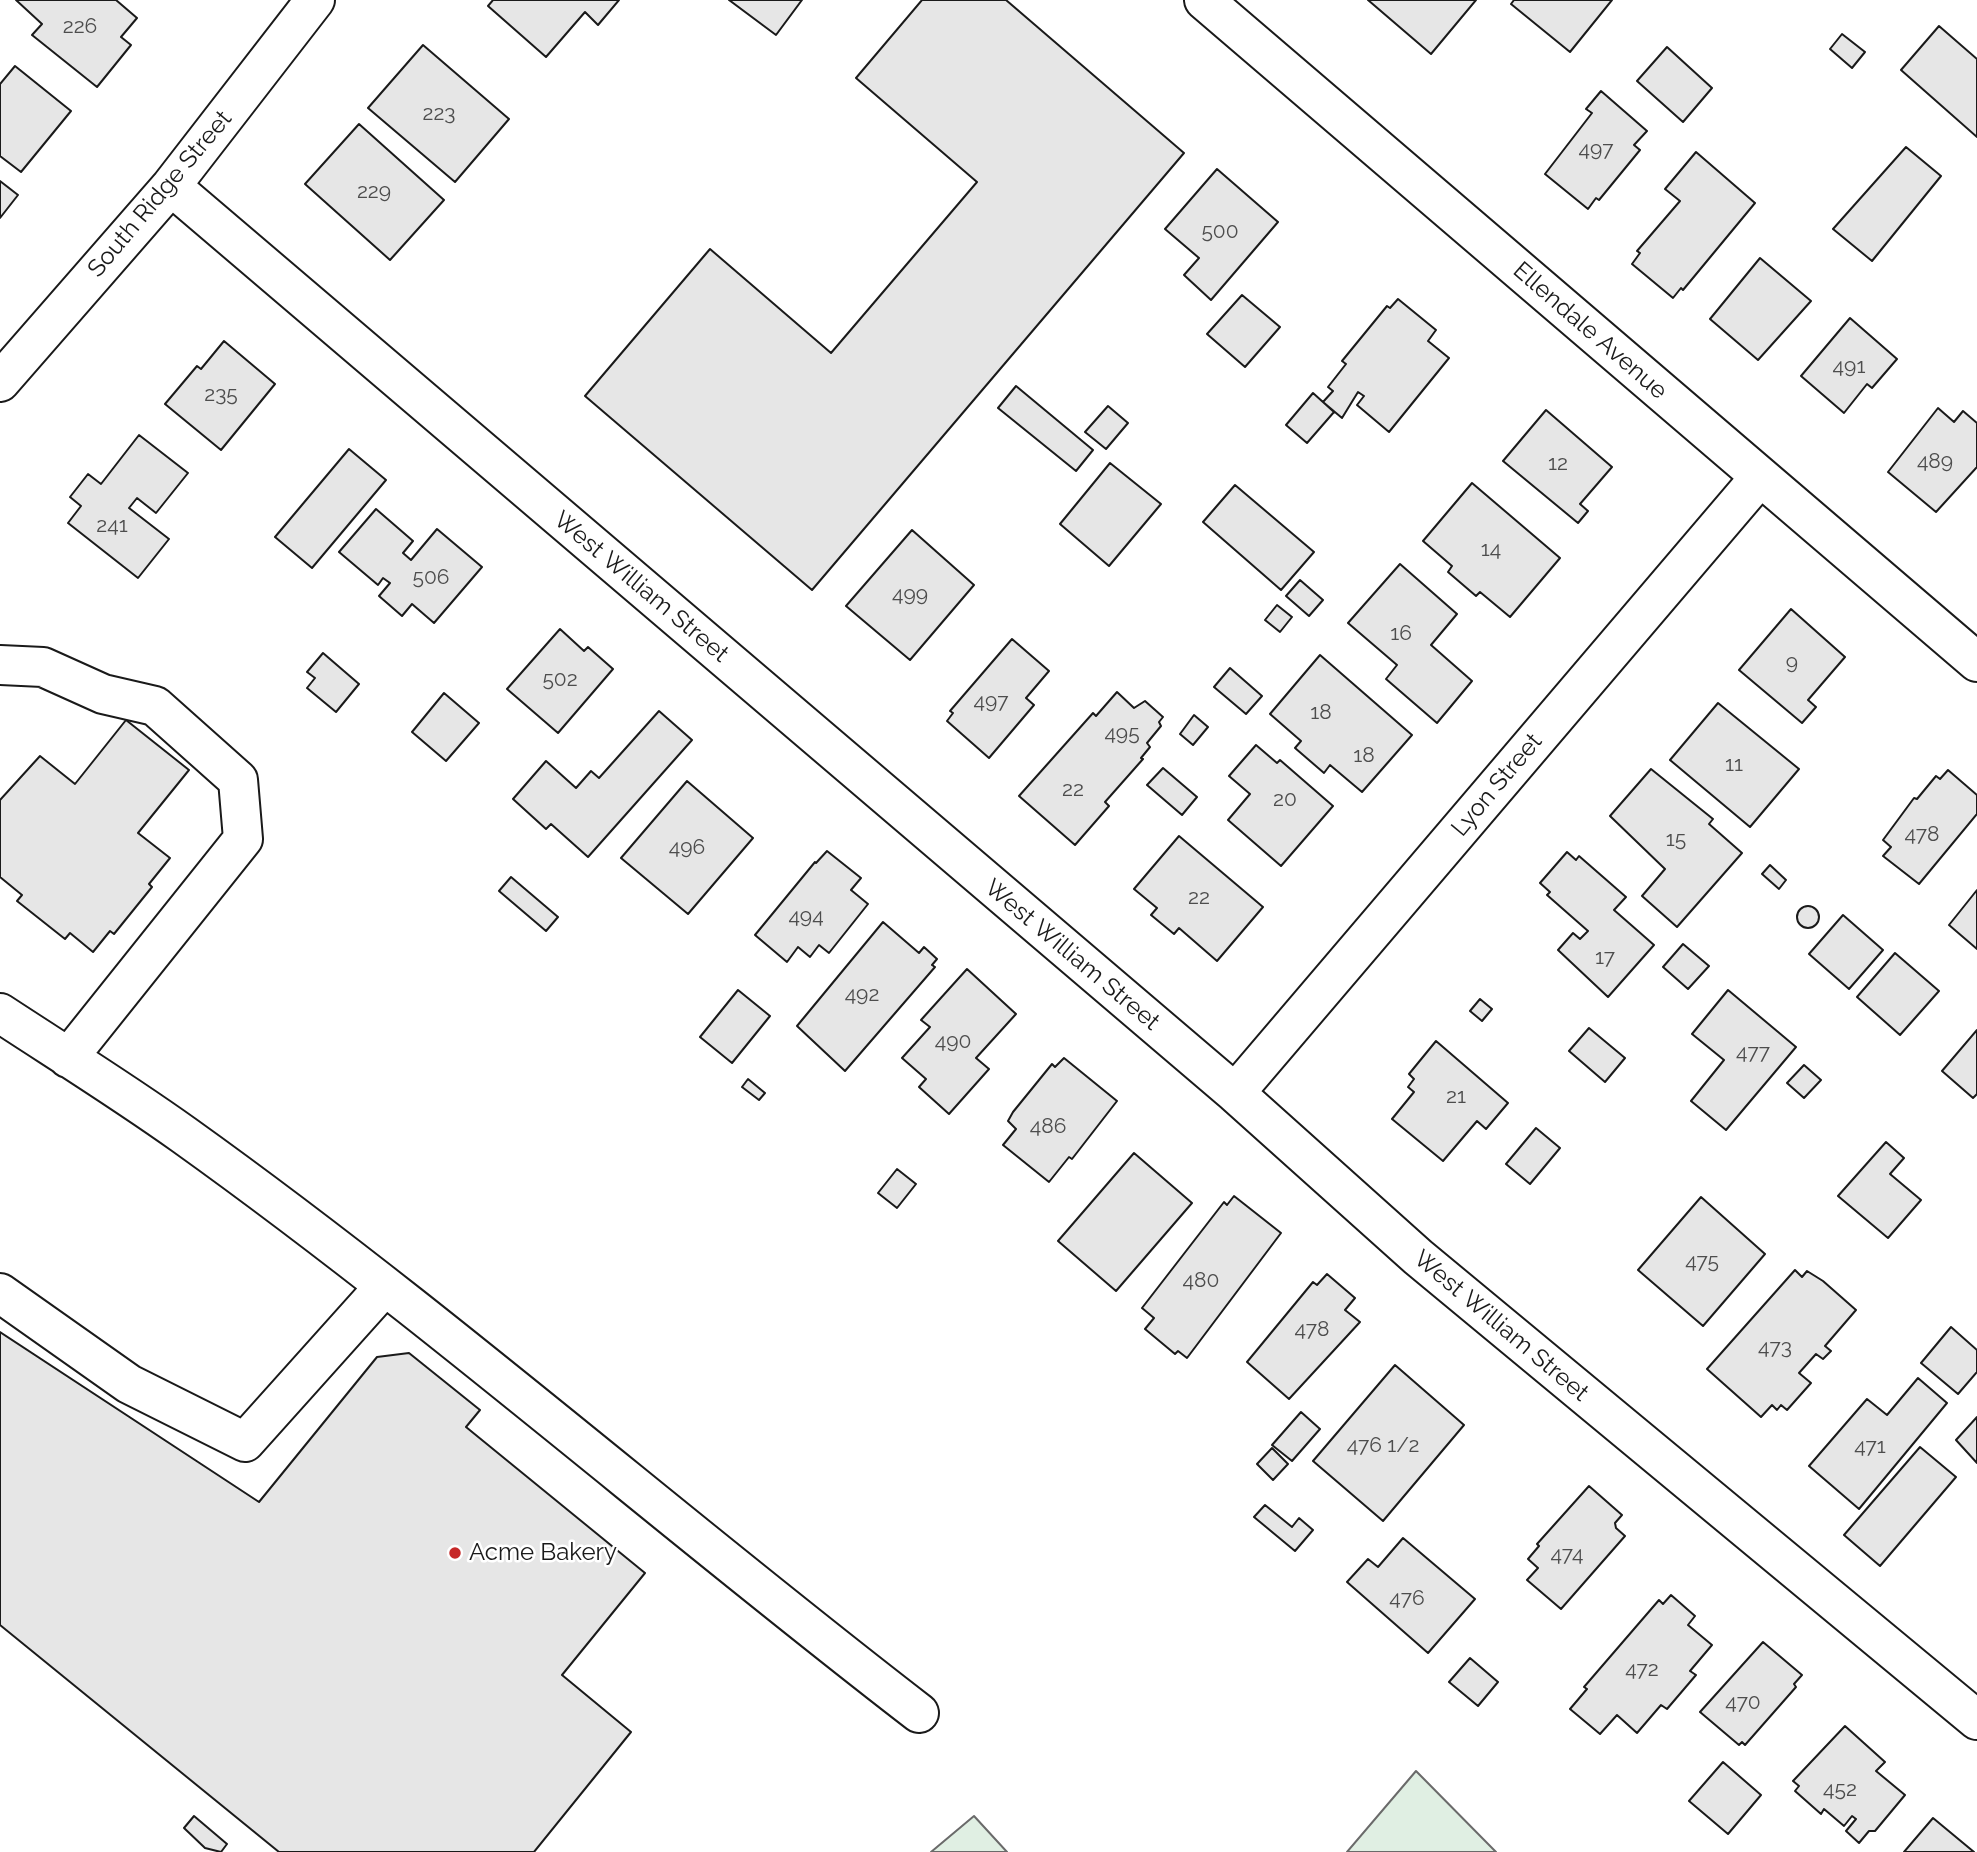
<!DOCTYPE html>
<html>
<head>
<meta charset="utf-8">
<style>
	body { margin:0 }
	canvas { display:block; background:#fff }
</style>
</head>
<body>
<canvas width="1977" height="1852"></canvas>
<script>
const g = document.querySelector('canvas').getContext('2d');
g.lineJoin = 'round';
function paint(path, color) {
  g.fillStyle = color;
  g.fill(path, 'evenodd');
}
function stroke(path, color, width, dash) {
  g.strokeStyle = color;
  g.lineWidth = width;
  g.lineCap = dash ? 'butt' : 'round';
  g.setLineDash(dash || []);
  g.stroke(path);
}
function label(font, color, halo, rows, align = 'center') {
  g.font = font + ' Raleway,sans-serif';
  g.lineWidth = 5;
  g.setLineDash([]);
  g.textBaseline = 'middle';
  g.strokeStyle = halo;
  g.fillStyle = color;
  for (const [text, x, y, turn = 0] of rows) {
    g.save();
    g.translate(x, y);
    g.rotate((+turn || 0) * Math.PI / 180);
    g.textAlign = isNaN(turn) ? turn : align;
    if (halo) g.strokeText(text, 0, 0);
    g.fillText(text, 0, 0);
    g.restore();
  }
}
const green = new Path2D(`
	M 1416,1771 L 1496,1852 L 1347,1852 Z
	M 974,1816 L 1007,1852 L 931,1852 Z`);
paint(green, '#e0efe3');
stroke(green, '#6a6a6a', 2);
const building = new Path2D(`
	M 16,0 L 116,0 L 137,18 L 121,37 L 131,45 L 97,87 L 32,35 L 42,24 Z
	M 493,0 L 619,0 L 598,25 L 585,12 L 546,57 L 488,6 Z
	M 729,0 L 802,0 L 776,35 Z
	M 922,0 L 1006,0 L 1184,153 L 812,590 L 585,396 L 710,249 L 831,353 L 977,182 L 856,78 Z
	M 1368,0 L 1476,0 L 1431,54 Z
	M 1514,0 L 1612,0 L 1570,52 L 1511,4 Z
	M 1939,26 L 1977,59 L 1977,137 L 1901,70 Z
	M 1842,34 L 1865,52 L 1852,68 L 1830,49 Z
	M 423,45 L 509,119 L 455,182 L 368,108 Z
	M 1667,47 L 1712,88 L 1683,122 L 1637,81 Z
	M 15,66 L 71,111 L 21,172 L 0,156 L 0,84 Z
	M 1601,91 L 1647,131 L 1634,145 L 1640,150 L 1599,200 L 1596,198 L 1588,209 L 1545,174 L 1592,113 L 1586,109 Z
	M 359,124 L 444,200 L 390,260 L 305,184 Z
	M 1906,147 L 1941,176 L 1872,261 L 1833,229 Z
	M 1696,152 L 1755,203 L 1683,290 L 1681,288 L 1673,298 L 1632,264 L 1640,253 L 1637,251 L 1680,201 L 1665,189 Z
	M 1217,169 L 1278,222 L 1211,300 L 1184,275 L 1199,258 L 1165,229 Z
	M 0,181 L 18,195 L 0,218 Z
	M 1760,258 L 1811,301 L 1758,360 L 1710,319 Z
	M 1242,295 L 1280,327 L 1245,367 L 1207,334 Z
	M 1398,299 L 1436,330 L 1428,341 L 1449,358 L 1389,432 L 1357,405 L 1364,396 L 1358,392 L 1342,418 L 1323,402 L 1333,391 L 1328,387 L 1346,364 L 1342,361 L 1387,306 L 1390,308 Z
	M 1850,318 L 1897,359 L 1872,388 L 1867,384 L 1844,413 L 1801,376 Z
	M 224,341 L 275,384 L 221,450 L 165,404 L 197,366 L 201,369 Z
	M 1016,386 L 1093,450 L 1076,471 L 998,408 Z
	M 1313,393 L 1334,412 L 1307,443 L 1286,425 Z
	M 1108,406 L 1128,423 L 1106,449 L 1085,432 Z
	M 1938,408 L 1954,422 L 1963,411 L 1977,423 L 1977,467 L 1936,512 L 1888,472 Z
	M 1546,410 L 1612,467 L 1580,504 L 1588,511 L 1578,523 L 1503,461 Z
	M 139,435 L 188,473 L 156,513 L 137,498 L 129,508 L 169,539 L 138,578 L 68,523 L 81,506 L 70,497 L 88,474 L 101,484 Z
	M 349,449 L 386,480 L 312,568 L 275,537 Z
	M 1110,463 L 1161,504 L 1109,566 L 1060,524 Z
	M 1472,483 L 1560,558 L 1510,617 L 1480,592 L 1476,596 L 1448,572 L 1452,566 L 1423,541 Z
	M 1235,485 L 1314,552 L 1281,590 L 1203,522 Z
	M 376,509 L 413,541 L 403,553 L 411,560 L 437,529 L 482,567 L 434,623 L 412,604 L 402,616 L 379,596 L 390,583 L 383,578 L 378,585 L 339,552 Z
	M 912,530 L 974,585 L 910,660 L 846,606 Z
	M 1400,564 L 1457,614 L 1431,645 L 1472,681 L 1437,723 L 1386,679 L 1397,665 L 1348,623 Z
	M 1300,580 L 1323,600 L 1309,616 L 1286,596 Z
	M 1277,605 L 1292,617 L 1280,632 L 1265,620 Z
	M 1791,609 L 1845,657 L 1808,700 L 1816,707 L 1802,723 L 1739,670 Z
	M 560,629 L 584,651 L 588,647 L 613,669 L 558,733 L 507,689 Z
	M 1012,639 L 1049,671 L 1026,698 L 1034,705 L 989,758 L 947,721 L 953,713 L 950,711 Z
	M 323,653 L 359,684 L 336,712 L 307,688 L 315,678 L 307,672 Z
	M 1320,655 L 1412,735 L 1362,792 L 1330,765 L 1324,773 L 1295,748 L 1301,741 L 1270,714 Z
	M 1230,668 L 1262,696 L 1246,714 L 1214,687 Z
	M 1117,692 L 1134,708 L 1145,701 L 1163,717 L 1159,722 L 1161,726 L 1147,743 L 1150,747 L 1141,758 L 1143,759 L 1105,802 L 1109,806 L 1075,845 L 1019,796 L 1093,713 L 1096,716 Z
	M 444,693 L 479,723 L 446,761 L 412,732 Z
	M 1718,703 L 1799,769 L 1750,827 L 1670,760 Z
	M 659,711 L 692,740 L 588,857 L 551,824 L 546,829 L 513,799 L 546,761 L 576,788 L 591,771 L 599,778 Z
	M 1194,715 L 1208,727 L 1193,745 L 1180,734 Z
	M 126,720 L 189,770 L 138,833 L 170,858 L 149,884 L 152,887 L 114,934 L 110,931 L 93,952 L 70,933 L 65,939 L 17,901 L 22,895 L 0,877 L 0,800 L 40,756 L 75,784 Z
	M 1256,745 L 1277,763 L 1280,760 L 1333,806 L 1281,866 L 1228,820 L 1250,794 L 1229,776 Z
	M 1163,768 L 1197,797 L 1182,815 L 1147,785 Z
	M 1651,769 L 1713,819 L 1709,824 L 1742,853 L 1677,927 L 1642,896 L 1665,869 L 1610,816 Z
	M 1948,770 L 1977,795 L 1977,814 L 1919,884 L 1883,856 L 1891,847 L 1883,840 L 1914,798 L 1917,799 L 1936,776 L 1940,779 Z
	M 687,781 L 753,838 L 688,914 L 621,858 Z
	M 1179,836 L 1263,907 L 1217,961 L 1179,928 L 1174,934 L 1151,915 L 1157,908 L 1134,889 Z
	M 827,851 L 861,878 L 851,890 L 868,904 L 829,953 L 819,945 L 810,957 L 798,947 L 787,962 L 755,935 L 815,862 L 816,863 Z
	M 1567,852 L 1576,860 L 1579,856 L 1626,897 L 1614,910 L 1654,945 L 1608,997 L 1558,950 L 1573,933 L 1580,939 L 1588,931 L 1547,895 L 1550,892 L 1540,883 Z
	M 1770,865 L 1786,880 L 1779,889 L 1762,874 Z
	M 511,877 L 558,917 L 546,931 L 499,891 Z
	M 1977,890 L 1977,949 L 1949,925 Z
	M1797 917a11 11 0 1 1 22 0a11 11 0 1 1-22 0Z
	M 1843,915 L 1883,950 L 1849,989 L 1809,954 Z
	M 883,922 L 919,953 L 924,947 L 937,959 L 932,965 L 935,967 L 845,1071 L 797,1026 Z
	M 1683,944 L 1709,966 L 1688,989 L 1663,967 Z
	M 1895,953 L 1939,991 L 1900,1035 L 1857,997 Z
	M 967,969 L 1016,1014 L 976,1058 L 989,1069 L 949,1114 L 919,1087 L 926,1079 L 902,1058 L 930,1027 L 921,1020 Z
	M 738,990 L 770,1016 L 732,1063 L 700,1037 Z
	M 1728,990 L 1796,1047 L 1726,1130 L 1691,1101 L 1724,1060 L 1692,1034 Z
	M 1480,999 L 1492,1009 L 1482,1021 L 1470,1011 Z
	M 1589,1028 L 1625,1058 L 1605,1082 L 1569,1051 Z
	M 1977,1030 L 1977,1094 L 1973,1098 L 1942,1071 Z
	M 1436,1041 L 1508,1103 L 1486,1129 L 1477,1121 L 1443,1161 L 1392,1119 L 1414,1092 L 1408,1087 L 1414,1079 L 1409,1074 Z
	M 1064,1058 L 1117,1101 L 1072,1159 L 1069,1157 L 1049,1182 L 1003,1145 L 1016,1129 L 1008,1121 L 1013,1112 L 1052,1064 L 1055,1067 Z
	M 1804,1065 L 1821,1080 L 1804,1098 L 1787,1083 Z
	M 748,1079 L 765,1093 L 759,1100 L 742,1087 Z
	M 1536,1128 L 1560,1148 L 1530,1184 L 1506,1164 Z
	M 1886,1142 L 1904,1158 L 1890,1174 L 1921,1200 L 1888,1238 L 1838,1196 Z
	M 1134,1153 L 1192,1203 L 1116,1291 L 1058,1241 Z
	M 897,1169 L 916,1184 L 897,1208 L 878,1193 Z
	M 1234,1196 L 1281,1233 L 1187,1358 L 1178,1351 L 1175,1354 L 1145,1329 L 1154,1318 L 1142,1308 L 1224,1202 L 1227,1205 Z
	M 1701,1197 L 1765,1254 L 1703,1326 L 1638,1270 Z
	M 1795,1270 L 1802,1277 L 1807,1271 L 1823,1281 L 1856,1310 L 1825,1346 L 1831,1351 L 1823,1359 L 1816,1354 L 1799,1373 L 1811,1383 L 1787,1410 L 1781,1405 L 1777,1410 L 1772,1405 L 1761,1417 L 1707,1369 Z
	M 1327,1274 L 1355,1298 L 1345,1310 L 1360,1322 L 1289,1399 L 1247,1362 L 1313,1282 L 1317,1285 Z
	M 1951,1327 L 1977,1350 L 1977,1372 L 1958,1394 L 1921,1363 Z
	M 0,1332 L 259,1502 L 377,1357 L 409,1353 L 480,1410 L 466,1427 L 645,1573 L 562,1675 L 631,1732 L 534,1852 L 279,1852 L 0,1625 Z
	M 1395,1365 L 1464,1425 L 1383,1521 L 1313,1461 Z
	M 1918,1378 L 1947,1403 L 1859,1509 L 1809,1466 L 1867,1399 L 1887,1415 Z
	M 1301,1412 L 1320,1429 L 1292,1461 L 1272,1445 Z
	M 1977,1417 L 1977,1463 L 1956,1440 Z
	M 1920,1447 L 1956,1477 L 1880,1566 L 1844,1535 Z
	M 1272,1448 L 1288,1464 L 1273,1480 L 1257,1464 Z
	M 1589,1486 L 1622,1515 L 1615,1523 L 1616,1528 L 1625,1536 L 1561,1609 L 1527,1580 L 1538,1568 L 1528,1559 L 1539,1546 L 1537,1544 Z
	M 1265,1505 L 1292,1527 L 1299,1518 L 1313,1530 L 1295,1551 L 1254,1517 Z
	M 1403,1538 L 1475,1599 L 1428,1653 L 1347,1582 L 1368,1559 L 1378,1567 Z
	M 1671,1595 L 1695,1616 L 1688,1625 L 1712,1645 L 1690,1671 L 1696,1675 L 1667,1709 L 1661,1705 L 1637,1733 L 1617,1715 L 1600,1734 L 1570,1709 L 1587,1689 L 1584,1687 L 1659,1600 L 1663,1604 Z
	M 1763,1642 L 1802,1675 L 1794,1684 L 1796,1687 L 1745,1745 L 1742,1742 L 1739,1745 L 1700,1712 Z
	M 1470,1658 L 1498,1682 L 1478,1706 L 1449,1682 Z
	M 1845,1726 L 1885,1762 L 1876,1771 L 1905,1795 L 1875,1831 L 1869,1831 L 1859,1843 L 1846,1831 L 1856,1819 L 1852,1816 L 1844,1826 L 1824,1809 L 1821,1814 L 1795,1791 L 1799,1786 L 1793,1781 Z
	M 1723,1762 L 1761,1795 L 1728,1834 L 1689,1801 Z
	M 194,1816 L 227,1844 L 221,1852 L 205,1848 L 184,1828 Z
	M 1933,1818 L 1974,1852 L 1904,1852 Z`);
paint(building, '#e6e6e6');
stroke(building, '#1a1a1a', 2);
const minor = new Path2D(`
	M 1204,0 L 1977,662
	M 171,186 L 1235,1093 L 1418,1257 L 1977,1720
	M 0,382 L 171,186 L 315,0
	M 0,665 L 43,667 L 103,694 L 155,706 L 238,780 L 243,839 L 68,1058
	M 0,1013 C 61,1053 124,1092 184,1135 C 437,1316 672,1523 919,1713
	M 1235,1093 L 1760,477
	M 0,1293 L 129,1384 L 245,1442 L 384,1287`);
stroke(minor, '#1a1a1a', 42);
stroke(minor, '#fff', 38);
for (const [x, y, r, color] of [
	[455,1553,7,"#c62828"]
]) {
  const dot = new Path2D();
  dot.arc(x, y, r, 0, 2 * Math.PI);
  g.fillStyle = color;
  g.fill(dot);
  stroke(dot, '#fff', 2.5);
}
label('21px', '#4d4d4d', null, [
	["226",80,27],
	["223",439,114],
	["497",1596,150],
	["229",374,192],
	["500",1220,232],
	["491",1849,367],
	["235",221,395],
	["489",1935,462],
	["12",1558,464],
	["241",112,526],
	["14",1491,550],
	["506",431,578],
	["499",910,595],
	["16",1401,634],
	["9",1792,663],
	["502",560,680],
	["497",991,702],
	["18",1321,713],
	["495",1122,734],
	["18",1364,756],
	["11",1734,765],
	["22",1073,790],
	["20",1285,800],
	["478",1922,835],
	["15",1676,840],
	["496",687,848],
	["22",1199,898],
	["494",806,917],
	["17",1605,958],
	["492",862,995],
	["490",953,1042],
	["477",1753,1053],
	["21",1456,1097],
	["486",1048,1127],
	["475",1702,1262],
	["480",1201,1281],
	["478",1312,1330],
	["473",1775,1348],
	["476 1/2",1383,1446],
	["471",1870,1447],
	["474",1567,1555],
	["476",1407,1599],
	["472",1642,1670],
	["470",1743,1703],
	["452",1840,1790]
]);
label('24px', '#1a1a1a', '#fff', [
	["South Ridge Street",160,194,-50],
	["Ellendale Avenue",1590,331,41],
	["West William Street",641,587,40],
	["Lyon Street",1497,785,-50],
	["West William Street",1072,955,40],
	["West William Street",1501,1326,40]
]);
label('24px', '#1a1a1a', '#fff', [
	["Acme Bakery",469,1553]
], 'left');
</script>
</body>
</html>
